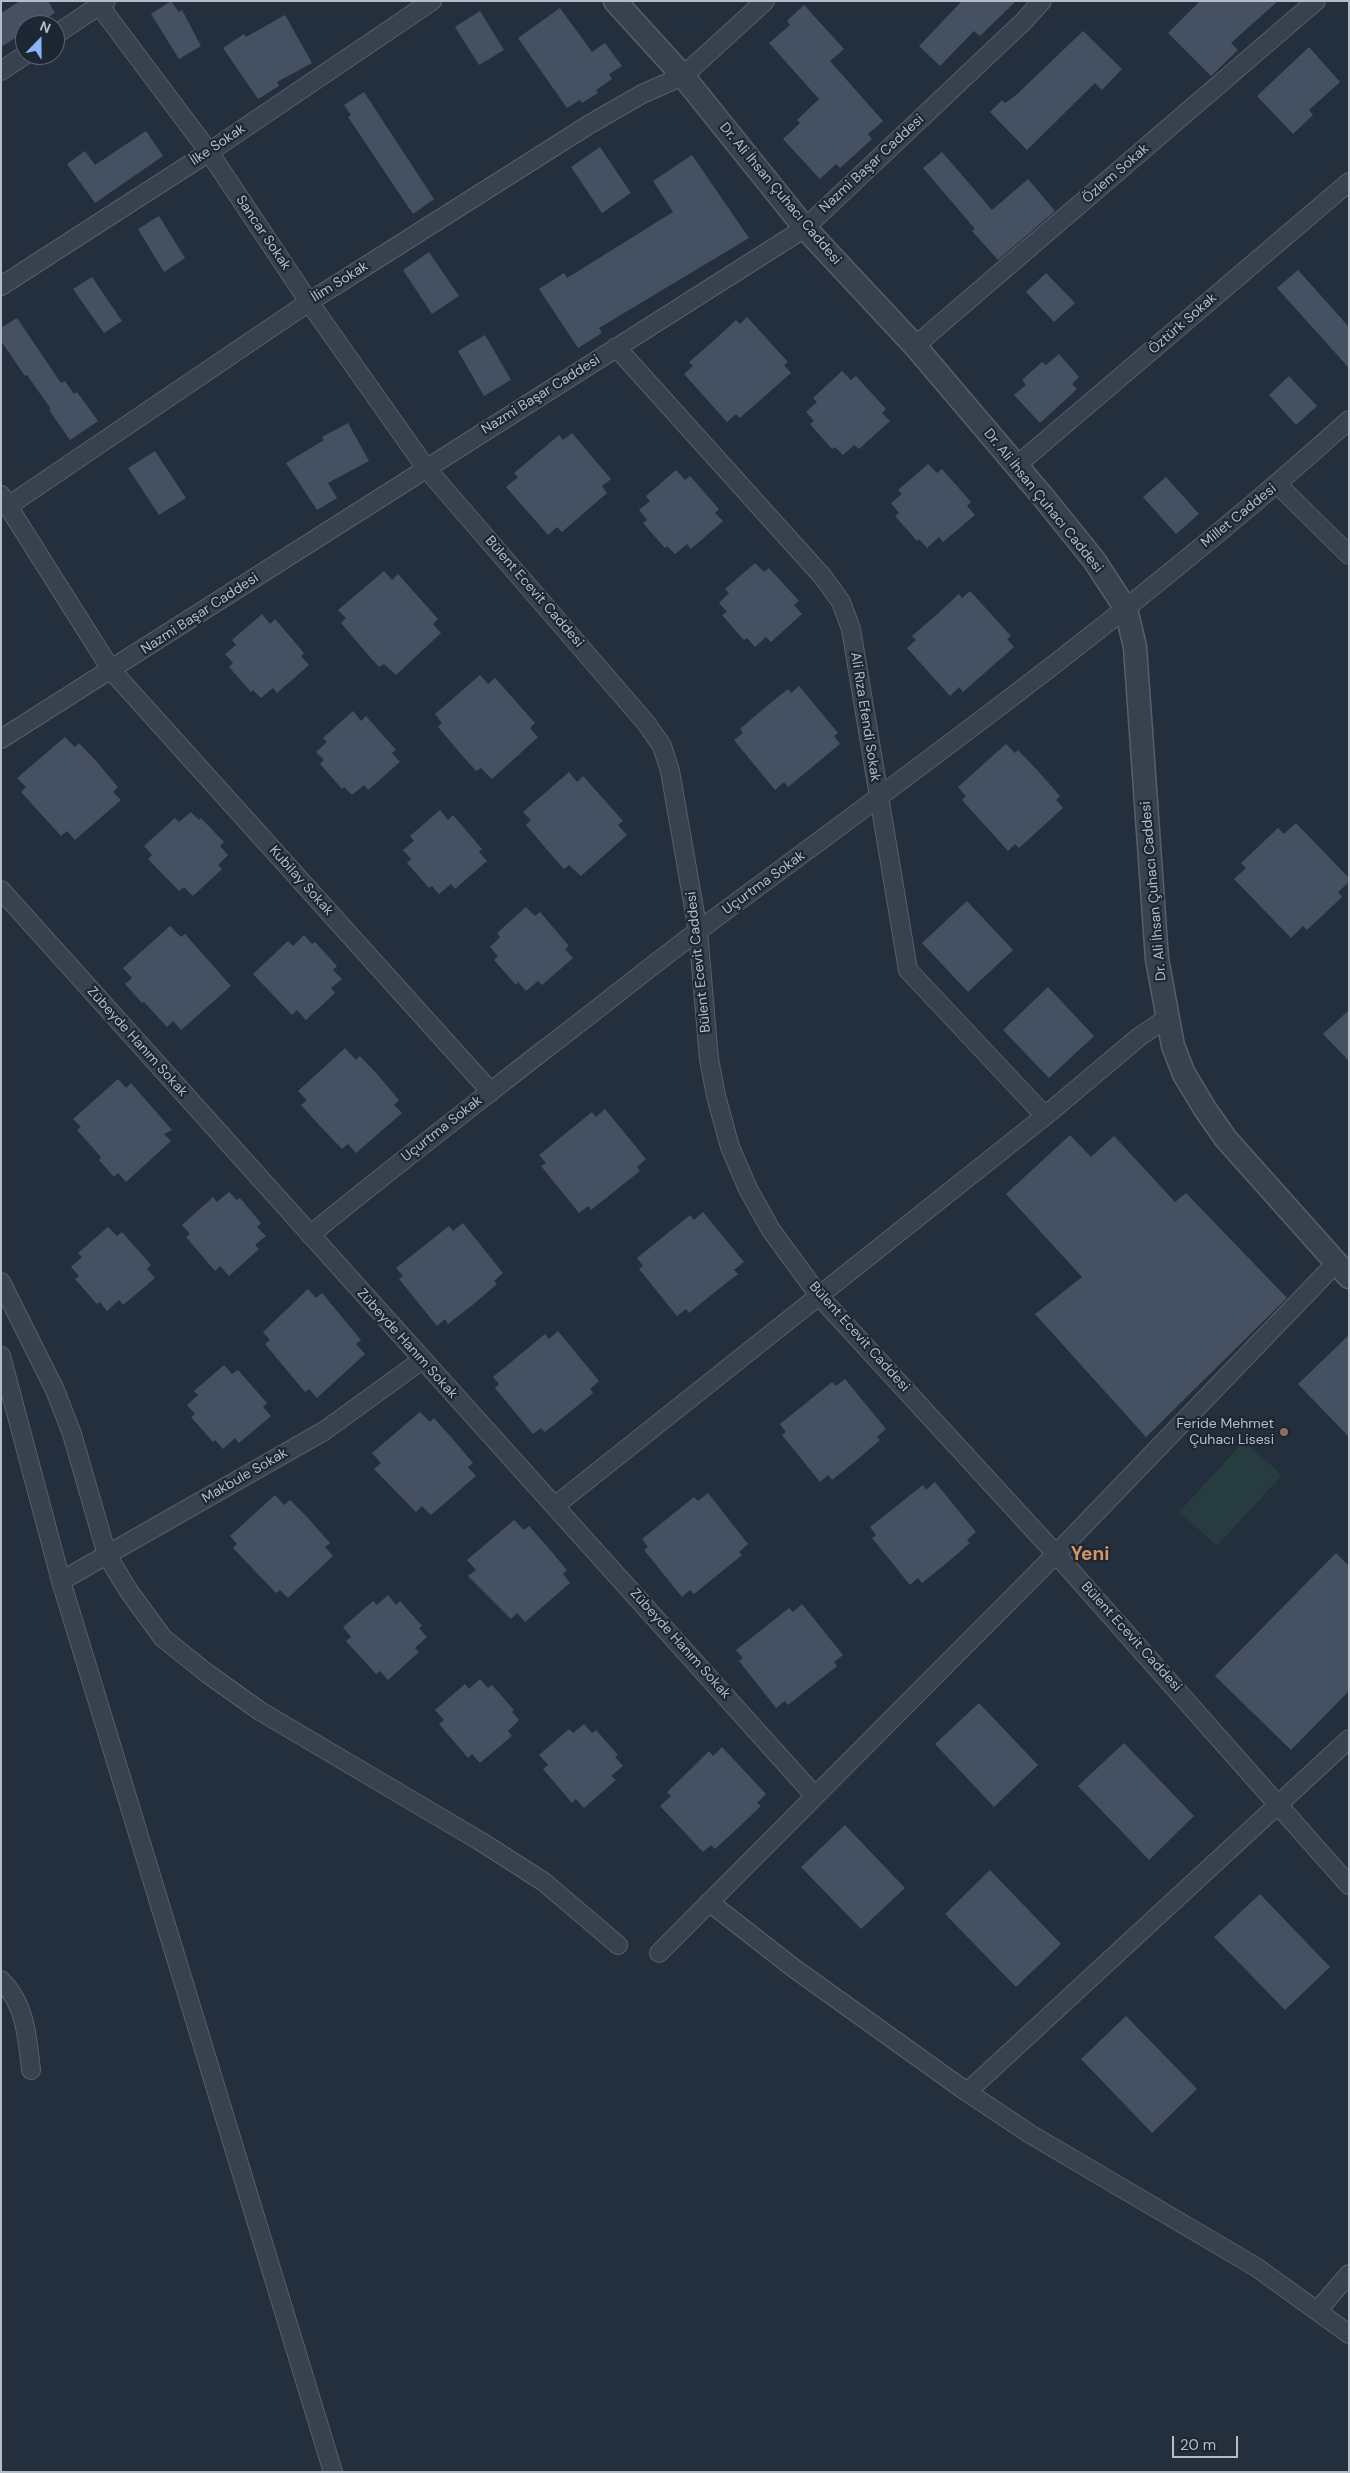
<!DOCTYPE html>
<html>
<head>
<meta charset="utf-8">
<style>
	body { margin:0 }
	#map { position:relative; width:1350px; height:2473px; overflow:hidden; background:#242f3e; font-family:"DM Sans",sans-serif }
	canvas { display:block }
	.frame { position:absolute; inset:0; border:2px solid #b4bcc9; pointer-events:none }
	.north { position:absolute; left:15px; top:15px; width:50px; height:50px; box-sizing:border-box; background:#1d2633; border:1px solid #59626f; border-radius:50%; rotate:22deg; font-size:14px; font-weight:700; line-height:20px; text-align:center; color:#b4bcc9 }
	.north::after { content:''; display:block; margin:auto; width:18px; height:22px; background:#8ab4f8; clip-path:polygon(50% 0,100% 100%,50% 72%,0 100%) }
	.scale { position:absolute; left:1172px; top:2436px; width:66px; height:22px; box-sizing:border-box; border:2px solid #b4bcc9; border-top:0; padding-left:6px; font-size:15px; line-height:18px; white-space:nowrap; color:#b4bcc9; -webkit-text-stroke:4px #1d2633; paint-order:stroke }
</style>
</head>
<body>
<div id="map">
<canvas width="1350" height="2473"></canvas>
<div class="frame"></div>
<div class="north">N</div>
<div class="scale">20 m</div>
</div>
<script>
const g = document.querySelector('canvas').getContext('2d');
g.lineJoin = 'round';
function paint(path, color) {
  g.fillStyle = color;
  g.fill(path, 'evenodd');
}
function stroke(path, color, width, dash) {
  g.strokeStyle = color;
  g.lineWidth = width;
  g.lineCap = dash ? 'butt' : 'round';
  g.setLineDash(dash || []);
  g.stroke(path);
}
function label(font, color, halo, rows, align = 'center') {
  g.font = font + ' "DM Sans",sans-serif';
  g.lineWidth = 4.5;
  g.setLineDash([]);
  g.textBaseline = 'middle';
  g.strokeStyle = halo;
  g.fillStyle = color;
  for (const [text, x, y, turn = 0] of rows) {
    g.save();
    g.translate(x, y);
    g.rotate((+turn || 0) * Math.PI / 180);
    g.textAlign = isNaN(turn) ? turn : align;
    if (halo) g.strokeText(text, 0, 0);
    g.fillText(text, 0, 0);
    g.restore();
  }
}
paint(new Path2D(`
	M 1244,1441 L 1282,1475 L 1217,1546 L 1179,1512 Z`), '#263c3f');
paint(new Path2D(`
	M 20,1 L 48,1 L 55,13 L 36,25 L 25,25 L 25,32 L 1,47 L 1,13 Z
	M 171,1 L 179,12 L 182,10 L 201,46 L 179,59 L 151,14 Z
	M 962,1 L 1016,1 L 980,36 L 974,31 L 940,66 L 919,46 Z
	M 1200,1 L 1278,1 L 1231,43 L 1238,50 L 1211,76 L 1168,33 Z
	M 804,5 L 844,49 L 830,61 L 883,121 L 868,134 L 872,139 L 840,168 L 836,164 L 820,179 L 783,139 L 800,123 L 797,120 L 819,99 L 769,43 L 790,25 L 787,21 Z
	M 560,8 L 592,52 L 605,43 L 622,66 L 609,74 L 612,79 L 596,90 L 598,93 L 582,103 L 580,100 L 567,108 L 518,38 Z
	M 480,11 L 504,50 L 479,65 L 455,27 Z
	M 285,15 L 312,63 L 277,82 L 279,86 L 258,99 L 223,48 L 244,34 L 246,37 Z
	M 1083,31 L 1122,69 L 1102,90 L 1095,83 L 1027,150 L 990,112 L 1002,100 L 1005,103 L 1015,96 Z
	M 1309,47 L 1340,82 L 1309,110 L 1313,115 L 1293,134 L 1257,96 Z
	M 364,92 L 434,199 L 413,214 L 348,117 L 351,115 L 344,105 Z
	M 146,131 L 163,156 L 95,203 L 67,164 L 85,151 L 95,165 Z
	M 600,147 L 631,193 L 602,213 L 571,167 Z
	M 942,152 L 992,210 L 1028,179 L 1055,211 L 998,260 L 972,231 L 975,229 L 923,168 Z
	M 692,155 L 749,238 L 599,328 L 602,333 L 578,348 L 539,289 L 564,273 L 567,278 L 673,212 L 653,181 Z
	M 159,216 L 185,258 L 164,272 L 138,229 Z
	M 429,252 L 459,296 L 432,314 L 403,270 Z
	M 1298,270 L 1349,327 L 1349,368 L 1277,288 Z
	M 1046,273 L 1075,303 L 1054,322 L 1026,292 Z
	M 92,277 L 122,321 L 104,333 L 73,289 Z
	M 747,317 L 788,362 L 784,365 L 791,373 L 740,418 L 736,414 L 727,422 L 684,374 L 693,366 L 689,362 L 711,343 L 736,320 L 740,324 Z
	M 17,318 L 61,383 L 65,381 L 74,394 L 77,392 L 98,421 L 70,440 L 49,410 L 51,409 L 27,375 L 25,376 L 1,341 L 1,328 Z
	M 485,335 L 511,380 L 484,396 L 458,351 Z
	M 1059,354 L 1079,377 L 1072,384 L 1077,389 L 1040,423 L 1014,395 L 1026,385 L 1022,380 L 1042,362 L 1046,365 Z
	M 842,371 L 851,380 L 856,376 L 886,409 L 882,413 L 890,421 L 859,449 L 854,445 L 843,455 L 835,447 L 832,449 L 810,424 L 814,421 L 806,412 L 817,402 L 813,398 Z
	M 1289,376 L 1317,406 L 1296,425 L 1269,395 Z
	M 348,423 L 369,461 L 328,483 L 337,498 L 317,510 L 286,463 L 324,440 L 322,437 Z
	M 572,433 L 611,479 L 602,486 L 607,493 L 562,532 L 557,527 L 548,535 L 506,487 L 518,477 L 514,473 L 533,457 L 559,435 L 563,440 Z
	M 155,451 L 186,498 L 159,515 L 128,468 Z
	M 928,464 L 937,473 L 942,469 L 971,502 L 967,506 L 975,515 L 943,542 L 939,537 L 927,548 L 919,539 L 917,541 L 895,516 L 899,513 L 891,503 L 902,494 L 898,490 Z
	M 676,470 L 685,480 L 690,476 L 719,509 L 715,513 L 723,521 L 691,549 L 687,544 L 675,554 L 667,546 L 665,548 L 643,523 L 647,520 L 639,510 L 650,501 L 646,496 Z
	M 1166,477 L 1199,514 L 1176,534 L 1143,497 Z
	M 755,563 L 764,572 L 769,568 L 799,601 L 794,605 L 802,614 L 771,642 L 766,637 L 755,647 L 747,638 L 744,640 L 722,615 L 727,612 L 719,603 L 729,593 L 725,589 Z
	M 384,571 L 392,580 L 398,574 L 438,619 L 433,624 L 441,633 L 396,675 L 384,664 L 379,667 L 363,649 L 341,623 L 346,618 L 338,610 Z
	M 970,591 L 1011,636 L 1007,639 L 1014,647 L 963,692 L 959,687 L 950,696 L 907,648 L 916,640 L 912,636 L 934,617 L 959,594 L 962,598 Z
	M 262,614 L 270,624 L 275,619 L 304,653 L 301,656 L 309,665 L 277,693 L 273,688 L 261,698 L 253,690 L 251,692 L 229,667 L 233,663 L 225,654 L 236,645 L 232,640 Z
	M 480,675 L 488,684 L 495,678 L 535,723 L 530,728 L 538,737 L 492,779 L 481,768 L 476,771 L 460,753 L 438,727 L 442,723 L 435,714 Z
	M 799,686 L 838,733 L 834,736 L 840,744 L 788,787 L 784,782 L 775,790 L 734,740 L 743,733 L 740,729 L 762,710 L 788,689 L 791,693 Z
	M 353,711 L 361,721 L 366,716 L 396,750 L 392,753 L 400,762 L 368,790 L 364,785 L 352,795 L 344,787 L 342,789 L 320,764 L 324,760 L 316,752 L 327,742 L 323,738 Z
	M 65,737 L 75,747 L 79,743 L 96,761 L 118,787 L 113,792 L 121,800 L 75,840 L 67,831 L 61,836 L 21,792 L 26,787 L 17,778 Z
	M 1006,744 L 1015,753 L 1018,750 L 1038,771 L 1060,796 L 1056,800 L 1063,808 L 1019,848 L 1015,844 L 1008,851 L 962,800 L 966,796 L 958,787 Z
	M 569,772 L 577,782 L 583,776 L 623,821 L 618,825 L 627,835 L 581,876 L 569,865 L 564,869 L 548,851 L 526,825 L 531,820 L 523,812 Z
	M 440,810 L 448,820 L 453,815 L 482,849 L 479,852 L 487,861 L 455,889 L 451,884 L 439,894 L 432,886 L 429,888 L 407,863 L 411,859 L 403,850 L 414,841 L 410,836 Z
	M 191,812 L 199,820 L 201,818 L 224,842 L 220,846 L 228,855 L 218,865 L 222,869 L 193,896 L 184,887 L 179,891 L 148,859 L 152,855 L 144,846 L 175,818 L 179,822 Z
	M 1296,823 L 1349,878 L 1349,882 L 1338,892 L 1342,897 L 1307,930 L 1303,926 L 1291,938 L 1234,879 L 1246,868 L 1241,863 L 1278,828 L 1284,834 Z
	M 967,901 L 1013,950 L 968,992 L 922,943 Z
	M 526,907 L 535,916 L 540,912 L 569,946 L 565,949 L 573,958 L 542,985 L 538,981 L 526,991 L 518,982 L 516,985 L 494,960 L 498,956 L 490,947 L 500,937 L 497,933 Z
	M 170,926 L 181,937 L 185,934 L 231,986 L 181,1030 L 173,1021 L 167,1027 L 144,1002 L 142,1003 L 125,984 L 132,978 L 123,968 Z
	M 304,935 L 312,944 L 315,942 L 337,966 L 333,970 L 342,979 L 331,988 L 335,993 L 306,1020 L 297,1010 L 292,1015 L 253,974 L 288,941 L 293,946 Z
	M 1048,987 L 1094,1036 L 1049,1078 L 1003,1030 Z
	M 1349,1010 L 1349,1061 L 1323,1034 Z
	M 345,1048 L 356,1060 L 360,1056 L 377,1074 L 399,1100 L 394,1105 L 402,1113 L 356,1153 L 348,1144 L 342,1149 L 319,1125 L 301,1105 L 307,1100 L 298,1091 Z
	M 118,1079 L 126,1088 L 131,1083 L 172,1130 L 164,1134 L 171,1141 L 126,1182 L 118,1173 L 114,1177 L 99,1160 L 101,1157 L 77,1130 L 81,1127 L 73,1119 Z
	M 605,1109 L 646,1159 L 637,1167 L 640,1171 L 591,1210 L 588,1206 L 579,1213 L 541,1166 L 546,1163 L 539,1155 L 592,1112 L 596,1117 Z
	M 1070,1135 L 1091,1157 L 1114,1136 L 1175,1202 L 1186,1193 L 1287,1298 L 1146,1437 L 1035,1314 L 1082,1277 L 1006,1194 Z
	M 229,1192 L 237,1200 L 240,1198 L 261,1223 L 257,1227 L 266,1236 L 255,1245 L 259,1249 L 229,1276 L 220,1266 L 215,1271 L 186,1237 L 190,1234 L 182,1225 L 213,1197 L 217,1202 Z
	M 703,1212 L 744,1262 L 734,1270 L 738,1274 L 715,1292 L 689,1313 L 686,1309 L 677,1316 L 639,1269 L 643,1266 L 637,1258 L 690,1215 L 694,1220 Z
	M 463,1223 L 503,1273 L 494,1281 L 497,1284 L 475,1303 L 448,1324 L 445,1319 L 437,1326 L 399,1279 L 403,1276 L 396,1268 L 449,1226 L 453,1231 Z
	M 108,1227 L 117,1236 L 122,1232 L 151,1265 L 147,1269 L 155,1278 L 123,1305 L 119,1300 L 107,1311 L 100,1302 L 97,1304 L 75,1279 L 79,1276 L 71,1267 L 82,1257 L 78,1253 Z
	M 308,1289 L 316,1298 L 322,1293 L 361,1340 L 356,1344 L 365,1354 L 317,1398 L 309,1389 L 305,1392 L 265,1344 L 270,1340 L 263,1332 Z
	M 558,1331 L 599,1381 L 590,1389 L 593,1393 L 571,1411 L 545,1432 L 541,1428 L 533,1434 L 495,1388 L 499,1384 L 493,1377 L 545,1334 L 549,1339 Z
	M 1349,1335 L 1349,1437 L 1298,1384 Z
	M 224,1365 L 232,1374 L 238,1370 L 267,1403 L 263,1407 L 271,1416 L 239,1443 L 235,1438 L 223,1449 L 215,1440 L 213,1442 L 191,1417 L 195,1414 L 187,1405 L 198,1395 L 194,1391 Z
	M 845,1379 L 886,1429 L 877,1437 L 880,1440 L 858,1459 L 832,1480 L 828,1475 L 820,1482 L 782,1435 L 786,1432 L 780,1424 L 832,1382 L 836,1386 Z
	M 420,1412 L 430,1422 L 434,1418 L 451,1437 L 473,1463 L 468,1467 L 476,1476 L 431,1515 L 422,1506 L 416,1512 L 374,1469 L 381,1463 L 372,1453 Z
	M 935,1482 L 976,1532 L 967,1540 L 970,1543 L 948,1562 L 922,1583 L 918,1578 L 910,1585 L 872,1538 L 876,1535 L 870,1527 L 923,1485 L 926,1490 Z
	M 708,1493 L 748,1544 L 739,1552 L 742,1555 L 720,1573 L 694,1594 L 690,1590 L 682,1597 L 644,1550 L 648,1547 L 642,1539 L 694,1497 L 698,1501 Z
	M 275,1495 L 284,1505 L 290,1500 L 307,1517 L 330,1543 L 325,1547 L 333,1556 L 288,1598 L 280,1590 L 276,1593 L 233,1548 L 237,1544 L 230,1536 Z
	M 514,1520 L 524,1530 L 529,1526 L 545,1544 L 567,1570 L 563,1574 L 570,1583 L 525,1622 L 517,1613 L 511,1619 L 468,1576 L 476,1570 L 467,1560 Z
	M 1336,1553 L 1349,1566 L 1349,1691 L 1291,1750 L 1215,1676 Z
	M 388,1595 L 396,1605 L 400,1601 L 422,1626 L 419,1628 L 427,1637 L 415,1648 L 419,1652 L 388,1680 L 380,1671 L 376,1674 L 346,1641 L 351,1637 L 343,1627 L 373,1601 L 377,1605 Z
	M 802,1604 L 843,1655 L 834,1662 L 837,1666 L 788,1705 L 785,1701 L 776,1708 L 739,1661 L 743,1658 L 736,1650 L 789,1608 L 793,1612 Z
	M 480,1679 L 488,1688 L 492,1685 L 514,1710 L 512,1712 L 519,1720 L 508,1731 L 512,1736 L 480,1763 L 472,1754 L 468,1758 L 439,1724 L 444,1720 L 435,1710 L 465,1684 L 469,1689 Z
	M 979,1703 L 1038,1765 L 994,1807 L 935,1744 Z
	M 584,1724 L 592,1733 L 596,1730 L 618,1755 L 615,1757 L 623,1766 L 611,1776 L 616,1780 L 584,1808 L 576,1799 L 572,1803 L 543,1769 L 548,1765 L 539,1755 L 569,1729 L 573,1733 Z
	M 1124,1743 L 1194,1816 L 1149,1860 L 1078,1786 Z
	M 722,1747 L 766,1794 L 757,1803 L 761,1806 L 740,1826 L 715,1849 L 711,1845 L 703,1852 L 660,1806 L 671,1796 L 667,1792 L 691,1769 L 709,1751 L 713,1756 Z
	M 845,1825 L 905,1888 L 861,1929 L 801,1867 Z
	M 990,1870 L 1061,1944 L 1016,1987 L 945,1914 Z
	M 1260,1894 L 1330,1967 L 1285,2010 L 1214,1937 Z
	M 1126,2016 L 1197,2089 L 1152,2133 L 1081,2059 Z`), '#455162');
const minor = new Path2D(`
	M 96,1 L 209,152 L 309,302 L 426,468 L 646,723 L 662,746 L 670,771 L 698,931 L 709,1059 L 716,1096 L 730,1147 L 748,1189 L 771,1230 L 820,1297 L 1056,1554 L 1349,1885
	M 55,35 L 106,1
	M 1,71 L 25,55
	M 1,286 L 209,152 L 432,1
	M 915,346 L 1316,1
	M 616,347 L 823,577 L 841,602 L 851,629 L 908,970 L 1045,1116
	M 1016,466 L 1349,182
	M 1277,484 L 1349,555
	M 1,495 L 112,671 L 491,1092
	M 8,506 L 309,302 L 590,124 L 642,94 L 683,76 L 765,1
	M 1,739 L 805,228 L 1024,21 L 1042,1
	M 1,890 L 815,1796
	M 310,1235 C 387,1172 466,1111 544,1050 C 597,1010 648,968 702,928 C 922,765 1145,604 1349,420
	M 1,1282 L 55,1390 L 72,1434 L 107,1555 L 128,1590 L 163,1638 L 208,1674 L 260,1711 L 480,1841 L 544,1882 L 618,1945
	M 1,1356 L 61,1581 L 333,2472
	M 556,1505 L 1045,1116 L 1139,1037 L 1167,1018
	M 61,1581 L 324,1431 L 422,1360
	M 709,1902 L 795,1969 L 967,2092 L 1030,2134 L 1256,2267 L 1349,2334
	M 659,1953 L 1056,1554 L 1336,1263
	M 1,1980 C 26,2005 27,2037 31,2070
	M 967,2092 L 1349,1739
	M 1318,2310 L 1349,2274`);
const tertiary = new Path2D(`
	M 615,1 L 683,76 L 805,228 L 915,346 L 1044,498 L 1094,560 L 1126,609 L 1135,647 L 1157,959 L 1173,1046 L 1184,1074 L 1205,1109 L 1226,1139 L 1349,1277`);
stroke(minor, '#565f6c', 20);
stroke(tertiary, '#565f6c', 25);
stroke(minor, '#38414e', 18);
stroke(tertiary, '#38414e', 22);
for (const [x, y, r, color] of [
	[1284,1432,5,"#8d6e63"]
]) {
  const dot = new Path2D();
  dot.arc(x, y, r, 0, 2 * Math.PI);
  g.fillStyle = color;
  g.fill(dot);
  stroke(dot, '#1d2633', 2);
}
label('14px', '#b4bcc9', '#1d2633', [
	["İlke Sokak",218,145,-34],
	["Nazmi Başar Caddesi",872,164,-43],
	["Özlem Sokak",1116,174,-41],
	["Dr. Ali İhsan Çuhacı Caddesi",780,194,50],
	["Sancar Sokak",263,233,56],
	["İlim Sokak",340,282,-32],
	["Öztürk Sokak",1183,324,-41],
	["Nazmi Başar Caddesi",541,395,-32],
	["Dr. Ali İhsan Çuhacı Caddesi",1043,501,51],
	["Millet Caddesi",1239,516,-39],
	["Bülent Ecevit Caddesi",534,592,49],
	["Nazmi Başar Caddesi",200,614,-33],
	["Ali Rıza Efendi Sokak",865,717,81],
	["Kubilay Sokak",301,881,48],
	["Uçurtma Sokak",764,883,-36],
	["Dr. Ali İhsan Çuhacı Caddesi",1154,891,-95],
	["Bülent Ecevit Caddesi",699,962,-96],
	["Zübeyde Hanım Sokak",137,1042,48],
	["Uçurtma Sokak",442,1129,-38],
	["Bülent Ecevit Caddesi",859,1337,48],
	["Zübeyde Hanım Sokak",407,1344,48],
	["Makbule Sokak",245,1476,-30],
	["Bülent Ecevit Caddesi",1131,1637,48],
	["Zübeyde Hanım Sokak",680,1644,48]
]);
label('14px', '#b4bcc9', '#1d2633', [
	["Feride Mehmet",1274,1424],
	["Çuhacı Lisesi",1274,1440]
], 'right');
label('bold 19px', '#d59563', '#1d2633', [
	["Yeni",1090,1555]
]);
</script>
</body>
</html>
